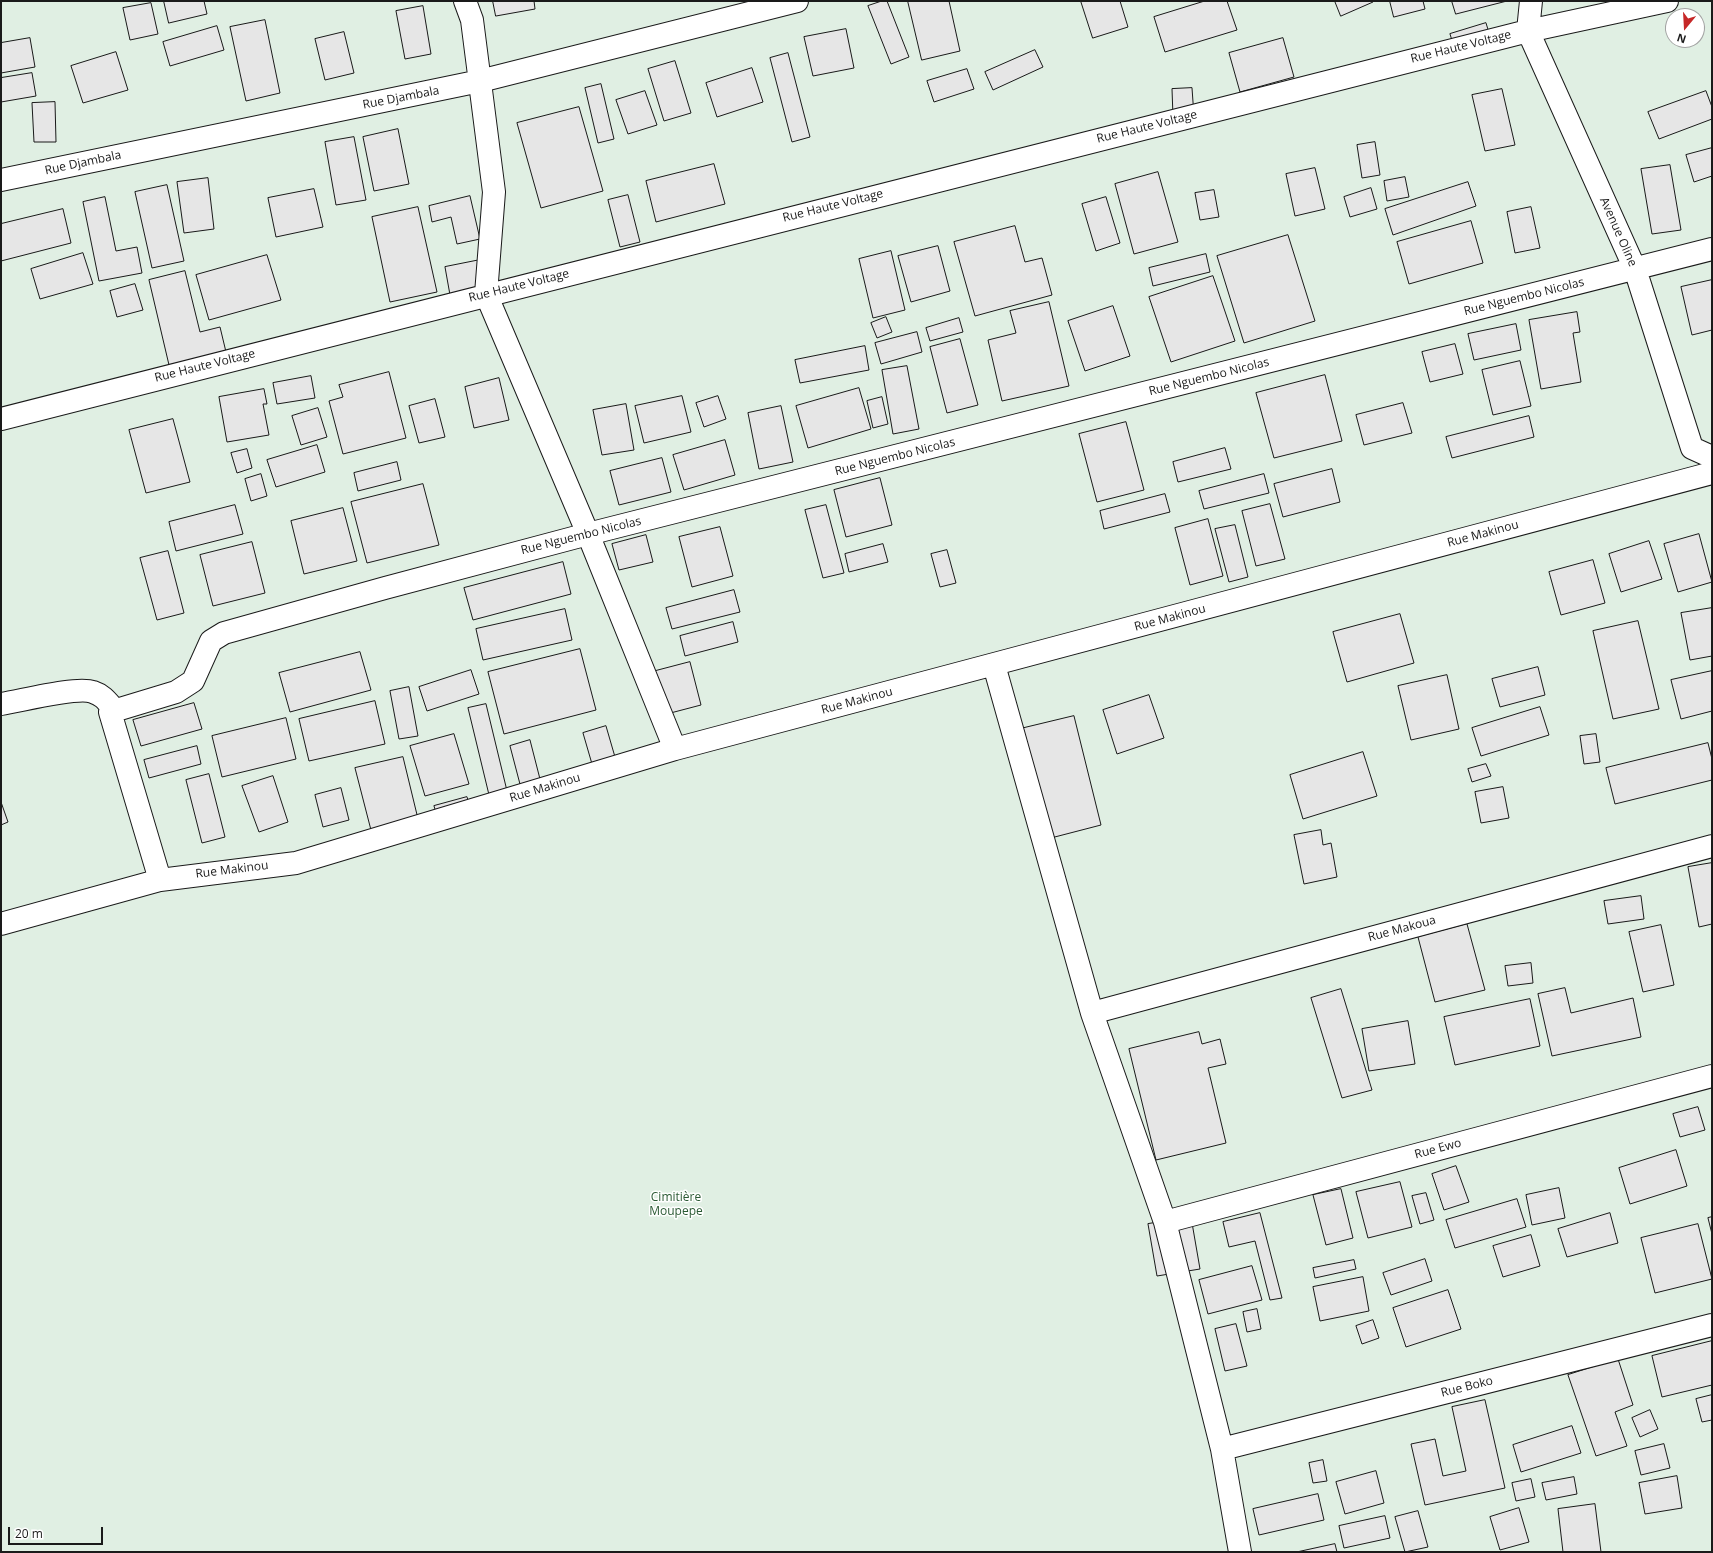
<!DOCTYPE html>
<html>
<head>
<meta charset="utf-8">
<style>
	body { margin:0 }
	#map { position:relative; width:1713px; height:1553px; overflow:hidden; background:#fff; font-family:"Open Sans",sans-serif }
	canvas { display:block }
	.frame { position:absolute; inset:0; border:2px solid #1a1a1a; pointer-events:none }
	.north { position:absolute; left:1665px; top:8px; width:40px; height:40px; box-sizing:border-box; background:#fff; border:1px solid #a3a3a3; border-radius:50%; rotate:198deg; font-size:11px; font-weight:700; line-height:16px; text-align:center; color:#1a1a1a }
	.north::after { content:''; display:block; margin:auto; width:14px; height:18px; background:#c62828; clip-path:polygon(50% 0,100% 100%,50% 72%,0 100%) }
	.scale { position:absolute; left:8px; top:1527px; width:95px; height:18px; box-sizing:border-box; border:2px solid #1a1a1a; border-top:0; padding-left:5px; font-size:12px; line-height:14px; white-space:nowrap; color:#1a1a1a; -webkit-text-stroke:3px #fff; paint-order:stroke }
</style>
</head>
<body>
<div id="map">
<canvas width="1713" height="1553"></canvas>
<div class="frame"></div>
<div class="north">N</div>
<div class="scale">20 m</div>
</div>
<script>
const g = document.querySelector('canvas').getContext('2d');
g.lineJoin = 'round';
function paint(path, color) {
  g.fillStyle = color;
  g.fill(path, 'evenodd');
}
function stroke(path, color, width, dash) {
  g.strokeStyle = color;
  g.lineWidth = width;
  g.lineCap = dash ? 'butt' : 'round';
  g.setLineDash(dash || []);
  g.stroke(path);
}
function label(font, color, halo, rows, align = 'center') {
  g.font = font + ' "Open Sans",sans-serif';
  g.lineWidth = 3;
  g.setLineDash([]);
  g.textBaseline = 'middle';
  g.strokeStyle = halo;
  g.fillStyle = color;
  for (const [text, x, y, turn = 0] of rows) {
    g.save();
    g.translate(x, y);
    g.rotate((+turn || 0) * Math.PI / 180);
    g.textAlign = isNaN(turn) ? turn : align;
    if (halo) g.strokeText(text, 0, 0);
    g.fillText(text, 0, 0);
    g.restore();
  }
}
const green = new Path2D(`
	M 1,1 L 1712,1 L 1712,1552 L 1,1552 ZM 1673,16 L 1697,16 L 1697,40 L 1673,40 Z`);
paint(green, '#e0efe3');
stroke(green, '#6a6a6a', 1);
const building = new Path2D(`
	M 164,1 L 204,1 L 207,14 L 169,23 Z
	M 493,1 L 534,1 L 535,9 L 496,16 Z
	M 882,1 L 887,1 L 909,57 L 891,64 L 868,6 Z
	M 908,1 L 949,1 L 960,51 L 922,60 Z
	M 1081,1 L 1120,1 L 1128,27 L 1093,38 Z
	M 1205,1 L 1227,1 L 1237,30 L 1165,52 L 1154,17 Z
	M 1335,1 L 1373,1 L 1373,2 L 1341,16 Z
	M 1390,1 L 1423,1 L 1425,9 L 1394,17 Z
	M 1452,1 L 1507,1 L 1456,14 Z
	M 151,3 L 158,34 L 130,40 L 123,8 Z
	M 423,6 L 431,54 L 405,59 L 396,11 Z
	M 265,20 L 280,93 L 246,101 L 230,27 Z
	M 1486,23 L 1490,36 L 1454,47 L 1450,34 Z
	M 217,26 L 224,50 L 170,66 L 163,42 Z
	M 846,29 L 854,68 L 813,76 L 804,37 Z
	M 344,32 L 354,73 L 325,80 L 315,39 Z
	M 30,38 L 35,67 L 1,73 L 1,43 Z
	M 1283,38 L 1294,77 L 1240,92 L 1229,53 Z
	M 1035,50 L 1043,67 L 993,90 L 985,72 Z
	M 116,52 L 128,90 L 83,103 L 71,66 Z
	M 788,53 L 810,137 L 792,142 L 770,58 Z
	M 675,61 L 691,113 L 664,121 L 648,69 Z
	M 752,68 L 763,102 L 717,117 L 706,83 Z
	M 967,69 L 974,89 L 934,102 L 927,81 Z
	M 32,73 L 36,96 L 1,102 L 1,78 Z
	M 601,84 L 614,139 L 598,143 L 585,88 Z
	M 1192,88 L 1194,116 L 1173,117 L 1172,89 Z
	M 1502,89 L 1515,145 L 1485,151 L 1472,95 Z
	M 645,91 L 657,125 L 628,134 L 616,100 Z
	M 1706,91 L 1712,107 L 1712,119 L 1659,139 L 1648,112 Z
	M 55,102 L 56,142 L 34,142 L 32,103 Z
	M 579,107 L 603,191 L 541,208 L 517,123 Z
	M 398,129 L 409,184 L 374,191 L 363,137 Z
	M 354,137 L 366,200 L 336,205 L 325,142 Z
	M 1375,142 L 1380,175 L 1362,178 L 1357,145 Z
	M 1712,148 L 1712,176 L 1694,182 L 1686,155 Z
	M 714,164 L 725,204 L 656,222 L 646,181 Z
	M 1670,165 L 1681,230 L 1652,234 L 1641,169 Z
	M 1315,168 L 1325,209 L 1295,216 L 1286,174 Z
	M 1158,172 L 1178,242 L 1134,254 L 1115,184 Z
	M 1405,177 L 1409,197 L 1387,201 L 1384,181 Z
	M 208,178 L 214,229 L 184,233 L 177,182 Z
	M 1468,182 L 1476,206 L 1393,235 L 1385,209 Z
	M 167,185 L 184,261 L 152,268 L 135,192 Z
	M 1371,188 L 1377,209 L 1350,217 L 1344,197 Z
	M 314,189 L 323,227 L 276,237 L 268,198 Z
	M 1214,190 L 1219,217 L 1200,220 L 1195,193 Z
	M 628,195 L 640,242 L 620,247 L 608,200 Z
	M 470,196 L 480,239 L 457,244 L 451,217 L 432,222 L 429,206 Z
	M 105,197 L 116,251 L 137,247 L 142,273 L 99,281 L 83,202 Z
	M 1106,197 L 1120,243 L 1096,251 L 1082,204 Z
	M 418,207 L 437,292 L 390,302 L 372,217 Z
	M 1531,207 L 1540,248 L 1515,253 L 1507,212 Z
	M 63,209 L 71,243 L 1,261 L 1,224 Z
	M 1471,221 L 1483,263 L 1409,284 L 1397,242 Z
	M 1015,226 L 1025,262 L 1042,258 L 1052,295 L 975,316 L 954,242 Z
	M 1288,235 L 1315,321 L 1244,343 L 1217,256 Z
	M 938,246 L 950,291 L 911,302 L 898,256 Z
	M 891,251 L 905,310 L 873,318 L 859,259 Z
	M 83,253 L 93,284 L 40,299 L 31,269 Z
	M 1206,254 L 1210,272 L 1153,286 L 1149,268 Z
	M 267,255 L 281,300 L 209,320 L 196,275 Z
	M 485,259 L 490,287 L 450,295 L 445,267 Z
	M 185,271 L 200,332 L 220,327 L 226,352 L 169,365 L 149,280 Z
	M 1213,276 L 1235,341 L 1171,362 L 1149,297 Z
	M 1712,280 L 1712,330 L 1692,335 L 1681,287 Z
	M 135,284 L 143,310 L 117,317 L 110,291 Z
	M 1049,302 L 1069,386 L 1002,401 L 988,340 L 1016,333 L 1010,311 Z
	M 1113,306 L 1130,356 L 1085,371 L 1068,321 Z
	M 1577,312 L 1580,332 L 1573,333 L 1581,382 L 1541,389 L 1529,320 Z
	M 886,317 L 892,332 L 877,338 L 871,323 Z
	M 959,318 L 963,332 L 930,341 L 926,328 Z
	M 1516,324 L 1521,350 L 1474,360 L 1468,334 Z
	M 917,332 L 922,352 L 881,364 L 875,343 Z
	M 960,339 L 978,405 L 947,413 L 930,347 Z
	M 1455,344 L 1463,374 L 1430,382 L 1422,352 Z
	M 865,346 L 869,370 L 800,383 L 795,360 Z
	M 1520,361 L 1531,406 L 1493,415 L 1482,370 Z
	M 907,366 L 919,429 L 893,434 L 882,370 Z
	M 389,372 L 406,438 L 343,454 L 329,401 L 343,397 L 339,385 Z
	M 1325,375 L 1342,441 L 1274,458 L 1256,393 Z
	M 311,376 L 315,398 L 277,404 L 273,383 Z
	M 499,378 L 509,420 L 474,428 L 465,387 Z
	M 859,388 L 871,429 L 808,448 L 796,406 Z
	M 264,389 L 267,404 L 263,404 L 269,435 L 227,442 L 219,397 Z
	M 682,396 L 691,432 L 644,443 L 635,406 Z
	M 718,396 L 726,419 L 704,427 L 696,403 Z
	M 882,397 L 888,424 L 873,428 L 867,401 Z
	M 435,399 L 445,437 L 419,443 L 409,406 Z
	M 1403,403 L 1412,433 L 1364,445 L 1356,415 Z
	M 626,404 L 634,450 L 602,455 L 593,410 Z
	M 781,406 L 793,462 L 759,469 L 748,413 Z
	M 318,408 L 327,437 L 301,445 L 292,416 Z
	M 1529,416 L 1534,437 L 1452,458 L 1446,437 Z
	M 173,419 L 190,482 L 146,493 L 129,430 Z
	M 1126,422 L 1144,490 L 1097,502 L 1079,434 Z
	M 725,440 L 735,475 L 684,490 L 673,455 Z
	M 317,445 L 325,472 L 276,487 L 267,460 Z
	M 1225,448 L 1231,469 L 1178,482 L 1173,462 Z
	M 247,449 L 252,468 L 237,473 L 231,453 Z
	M 662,458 L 671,492 L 619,505 L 610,471 Z
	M 397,462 L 401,480 L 358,491 L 354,473 Z
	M 1332,469 L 1340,502 L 1283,517 L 1274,484 Z
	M 261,474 L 267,496 L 251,501 L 245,479 Z
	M 1264,474 L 1269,493 L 1204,509 L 1199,491 Z
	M 880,478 L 892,525 L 846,537 L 834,490 Z
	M 423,484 L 439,545 L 367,563 L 351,502 Z
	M 1165,494 L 1170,512 L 1104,529 L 1100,511 Z
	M 1270,504 L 1285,559 L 1256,566 L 1242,511 Z
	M 235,505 L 243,534 L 176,551 L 169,522 Z
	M 826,505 L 844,573 L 823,578 L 805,510 Z
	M 343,508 L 357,561 L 304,574 L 291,521 Z
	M 1208,519 L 1223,576 L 1190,585 L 1175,528 Z
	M 1235,525 L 1248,577 L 1229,582 L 1215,529 Z
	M 720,527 L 733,576 L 692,587 L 679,537 Z
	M 1699,534 L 1712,582 L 1678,592 L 1664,544 Z
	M 646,535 L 653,562 L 619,570 L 612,544 Z
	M 1649,541 L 1662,579 L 1621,592 L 1609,554 Z
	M 252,542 L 265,593 L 213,606 L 200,555 Z
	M 883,544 L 888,562 L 849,572 L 845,554 Z
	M 947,550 L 956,583 L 940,587 L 931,554 Z
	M 168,551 L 184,613 L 157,620 L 140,558 Z
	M 1593,560 L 1605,603 L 1561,615 L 1549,572 Z
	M 563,562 L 571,594 L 473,620 L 464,588 Z
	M 734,590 L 740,612 L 672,629 L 666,608 Z
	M 1712,608 L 1712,656 L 1690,660 L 1681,613 Z
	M 565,609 L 572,640 L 483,660 L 476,629 Z
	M 1400,614 L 1414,663 L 1347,682 L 1333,632 Z
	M 1638,621 L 1659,709 L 1613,719 L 1593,631 Z
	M 733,622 L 738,642 L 685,656 L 680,636 Z
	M 580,649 L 596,710 L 504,734 L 488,672 Z
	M 360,652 L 371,690 L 290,712 L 279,673 Z
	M 690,662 L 701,705 L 659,716 L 648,673 Z
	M 1538,667 L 1545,695 L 1500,707 L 1492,679 Z
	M 471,670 L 479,694 L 427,711 L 419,687 Z
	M 1712,671 L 1712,711 L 1681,719 L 1671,680 Z
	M 1447,675 L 1459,729 L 1411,740 L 1398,686 Z
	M 409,687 L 418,736 L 399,739 L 390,691 Z
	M 1149,695 L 1164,738 L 1117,754 L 1103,710 Z
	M 375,701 L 385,744 L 309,761 L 299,719 Z
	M 194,703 L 202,729 L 141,746 L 133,720 Z
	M 486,704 L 508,795 L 490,799 L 468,708 Z
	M 1540,707 L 1549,735 L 1481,756 L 1472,728 Z
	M 1074,716 L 1101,825 L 1047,839 L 1020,729 Z
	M 286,718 L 296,759 L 222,777 L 212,736 Z
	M 606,726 L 615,757 L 592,764 L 583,733 Z
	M 454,734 L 469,784 L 425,796 L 410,746 Z
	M 1596,734 L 1600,762 L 1584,764 L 1580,736 Z
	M 530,740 L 541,783 L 521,788 L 510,746 Z
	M 1708,743 L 1712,759 L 1712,780 L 1615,804 L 1606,768 Z
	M 197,746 L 201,764 L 149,778 L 144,760 Z
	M 1363,752 L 1377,796 L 1303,819 L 1290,775 Z
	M 403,757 L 419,823 L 372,834 L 355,768 Z
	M 1486,764 L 1491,776 L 1472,782 L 1468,769 Z
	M 209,774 L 225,837 L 202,843 L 186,780 Z
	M 273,776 L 288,822 L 259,832 L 242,786 Z
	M 1503,787 L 1509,818 L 1481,823 L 1475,792 Z
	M 341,788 L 349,820 L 323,827 L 315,795 Z
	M 467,797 L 471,810 L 438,819 L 434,806 Z
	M 1,802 L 8,822 L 1,825 Z
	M 1321,830 L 1323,845 L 1331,843 L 1337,877 L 1304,884 L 1294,835 Z
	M 1712,863 L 1712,924 L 1699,927 L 1688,867 Z
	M 1641,896 L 1644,919 L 1608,924 L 1604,901 Z
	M 1467,924 L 1485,990 L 1435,1002 L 1418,937 Z
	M 1661,925 L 1674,985 L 1643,992 L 1629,932 Z
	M 1531,963 L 1533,983 L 1508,986 L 1505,966 Z
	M 1565,988 L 1571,1013 L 1633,998 L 1641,1037 L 1552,1056 L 1538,994 Z
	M 1341,989 L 1372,1090 L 1342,1098 L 1311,998 Z
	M 1530,999 L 1540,1046 L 1455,1065 L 1444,1017 Z
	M 1408,1021 L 1415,1064 L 1369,1071 L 1362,1029 Z
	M 1199,1032 L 1202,1044 L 1220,1039 L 1226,1064 L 1208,1068 L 1226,1143 L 1156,1160 L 1129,1049 Z
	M 1698,1107 L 1705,1130 L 1680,1137 L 1673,1114 Z
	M 1676,1150 L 1687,1186 L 1630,1204 L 1619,1168 Z
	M 1456,1166 L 1469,1202 L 1444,1210 L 1432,1174 Z
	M 1400,1182 L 1412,1227 L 1368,1238 L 1356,1192 Z
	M 1559,1188 L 1565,1218 L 1532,1225 L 1526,1195 Z
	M 1341,1189 L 1353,1238 L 1326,1245 L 1313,1195 Z
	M 1426,1193 L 1434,1220 L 1420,1224 L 1412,1196 Z
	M 1517,1199 L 1526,1227 L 1455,1248 L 1446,1220 Z
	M 1260,1213 L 1282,1298 L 1270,1300 L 1255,1241 L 1229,1247 L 1223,1222 Z
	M 1610,1213 L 1618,1243 L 1567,1257 L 1558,1229 Z
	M 1191,1217 L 1200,1269 L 1157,1276 L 1148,1224 Z
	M 1712,1217 L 1712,1234 L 1708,1218 Z
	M 1698,1224 L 1712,1279 L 1655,1293 L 1641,1238 Z
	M 1531,1235 L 1540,1266 L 1503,1277 L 1493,1246 Z
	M 1425,1259 L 1432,1281 L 1391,1295 L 1383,1273 Z
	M 1354,1260 L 1356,1269 L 1315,1278 L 1313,1268 Z
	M 1252,1266 L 1262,1300 L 1208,1314 L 1199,1280 Z
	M 1363,1277 L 1369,1311 L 1320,1321 L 1313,1287 Z
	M 1448,1290 L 1461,1329 L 1406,1347 L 1393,1308 Z
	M 1257,1309 L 1261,1329 L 1247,1332 L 1243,1312 Z
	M 1373,1320 L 1379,1338 L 1362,1344 L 1356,1326 Z
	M 1236,1324 L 1247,1366 L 1225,1371 L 1215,1329 Z
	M 1712,1341 L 1712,1385 L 1662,1397 L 1652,1356 Z
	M 1618,1359 L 1633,1405 L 1615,1412 L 1627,1446 L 1596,1456 L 1568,1375 Z
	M 1712,1395 L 1712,1420 L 1702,1422 L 1696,1399 Z
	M 1485,1400 L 1505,1488 L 1425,1505 L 1411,1444 L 1435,1439 L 1443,1476 L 1466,1471 L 1452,1407 Z
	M 1650,1410 L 1658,1429 L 1640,1437 L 1632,1418 Z
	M 1572,1426 L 1581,1453 L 1521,1472 L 1513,1445 Z
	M 1664,1444 L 1670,1468 L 1641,1475 L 1635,1451 Z
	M 1323,1460 L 1327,1481 L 1313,1483 L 1309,1463 Z
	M 1376,1471 L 1384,1503 L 1345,1514 L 1336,1482 Z
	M 1677,1476 L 1682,1508 L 1645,1514 L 1639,1483 Z
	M 1574,1477 L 1577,1494 L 1546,1500 L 1542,1483 Z
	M 1531,1479 L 1535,1497 L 1516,1501 L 1512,1483 Z
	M 1318,1494 L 1324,1520 L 1259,1535 L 1253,1509 Z
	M 1595,1504 L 1601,1552 L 1563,1552 L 1558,1509 Z
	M 1519,1508 L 1529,1542 L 1500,1550 L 1490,1517 Z
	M 1418,1511 L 1428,1547 L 1405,1552 L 1395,1517 Z
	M 1385,1516 L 1390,1538 L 1344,1548 L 1339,1526 Z
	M 1335,1544 L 1337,1552 L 1297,1552 Z`);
paint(building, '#e6e6e6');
stroke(building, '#1a1a1a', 1);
const minor = new Path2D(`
	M 465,1 L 472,20 L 494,192 L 486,294 L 588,534 L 675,749
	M 1531,1 L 1528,31 L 1635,269 L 1692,448 L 1712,457
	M 1,180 L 480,81 L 797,1
	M 1,419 L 1528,31 L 1667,1
	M 994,665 L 1092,1013 L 1165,1222 L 1222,1449 L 1240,1552
	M 1,704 C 21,701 77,686 93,692 C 102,695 106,700 112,707 L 110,712 L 160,880
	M 110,712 L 176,692 L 193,681 L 211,641 L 224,633 L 385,588 L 588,534 L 1712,249
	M 1,924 L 160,880 L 296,863 L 675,749 L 1712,473
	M 1092,1013 L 1712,846
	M 1165,1222 L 1712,1076
	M 1222,1449 L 1712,1325`);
stroke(minor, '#1a1a1a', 24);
stroke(minor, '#fff', 22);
label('12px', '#1a1a1a', '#fff', [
	["Rue Haute Voltage",1461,47,-14],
	["Rue Djambala",401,98,-11],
	["Rue Haute Voltage",1147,127,-14],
	["Rue Djambala",83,163,-12],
	["Rue Haute Voltage",833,206,-14],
	["Avenue Oline",1618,232,66],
	["Rue Haute Voltage",519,286,-14],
	["Rue Nguembo Nicolas",1524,297,-14],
	["Rue Haute Voltage",205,366,-14],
	["Rue Nguembo Nicolas",1209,377,-14],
	["Rue Nguembo Nicolas",895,457,-14],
	["Rue Makinou",1483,534,-15],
	["Rue Nguembo Nicolas",581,536,-14],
	["Rue Makinou",1170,618,-15],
	["Rue Makinou",857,701,-15],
	["Rue Makinou",545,788,-17],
	["Rue Makinou",232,870,-7],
	["Rue Makoua",1402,929,-15],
	["Rue Ewo",1438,1149,-15],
	["Rue Boko",1467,1387,-14]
]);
label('12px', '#2b5a34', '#fff', [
	["Cimitière",676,1198],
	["Moupepe",676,1212]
]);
</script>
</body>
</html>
